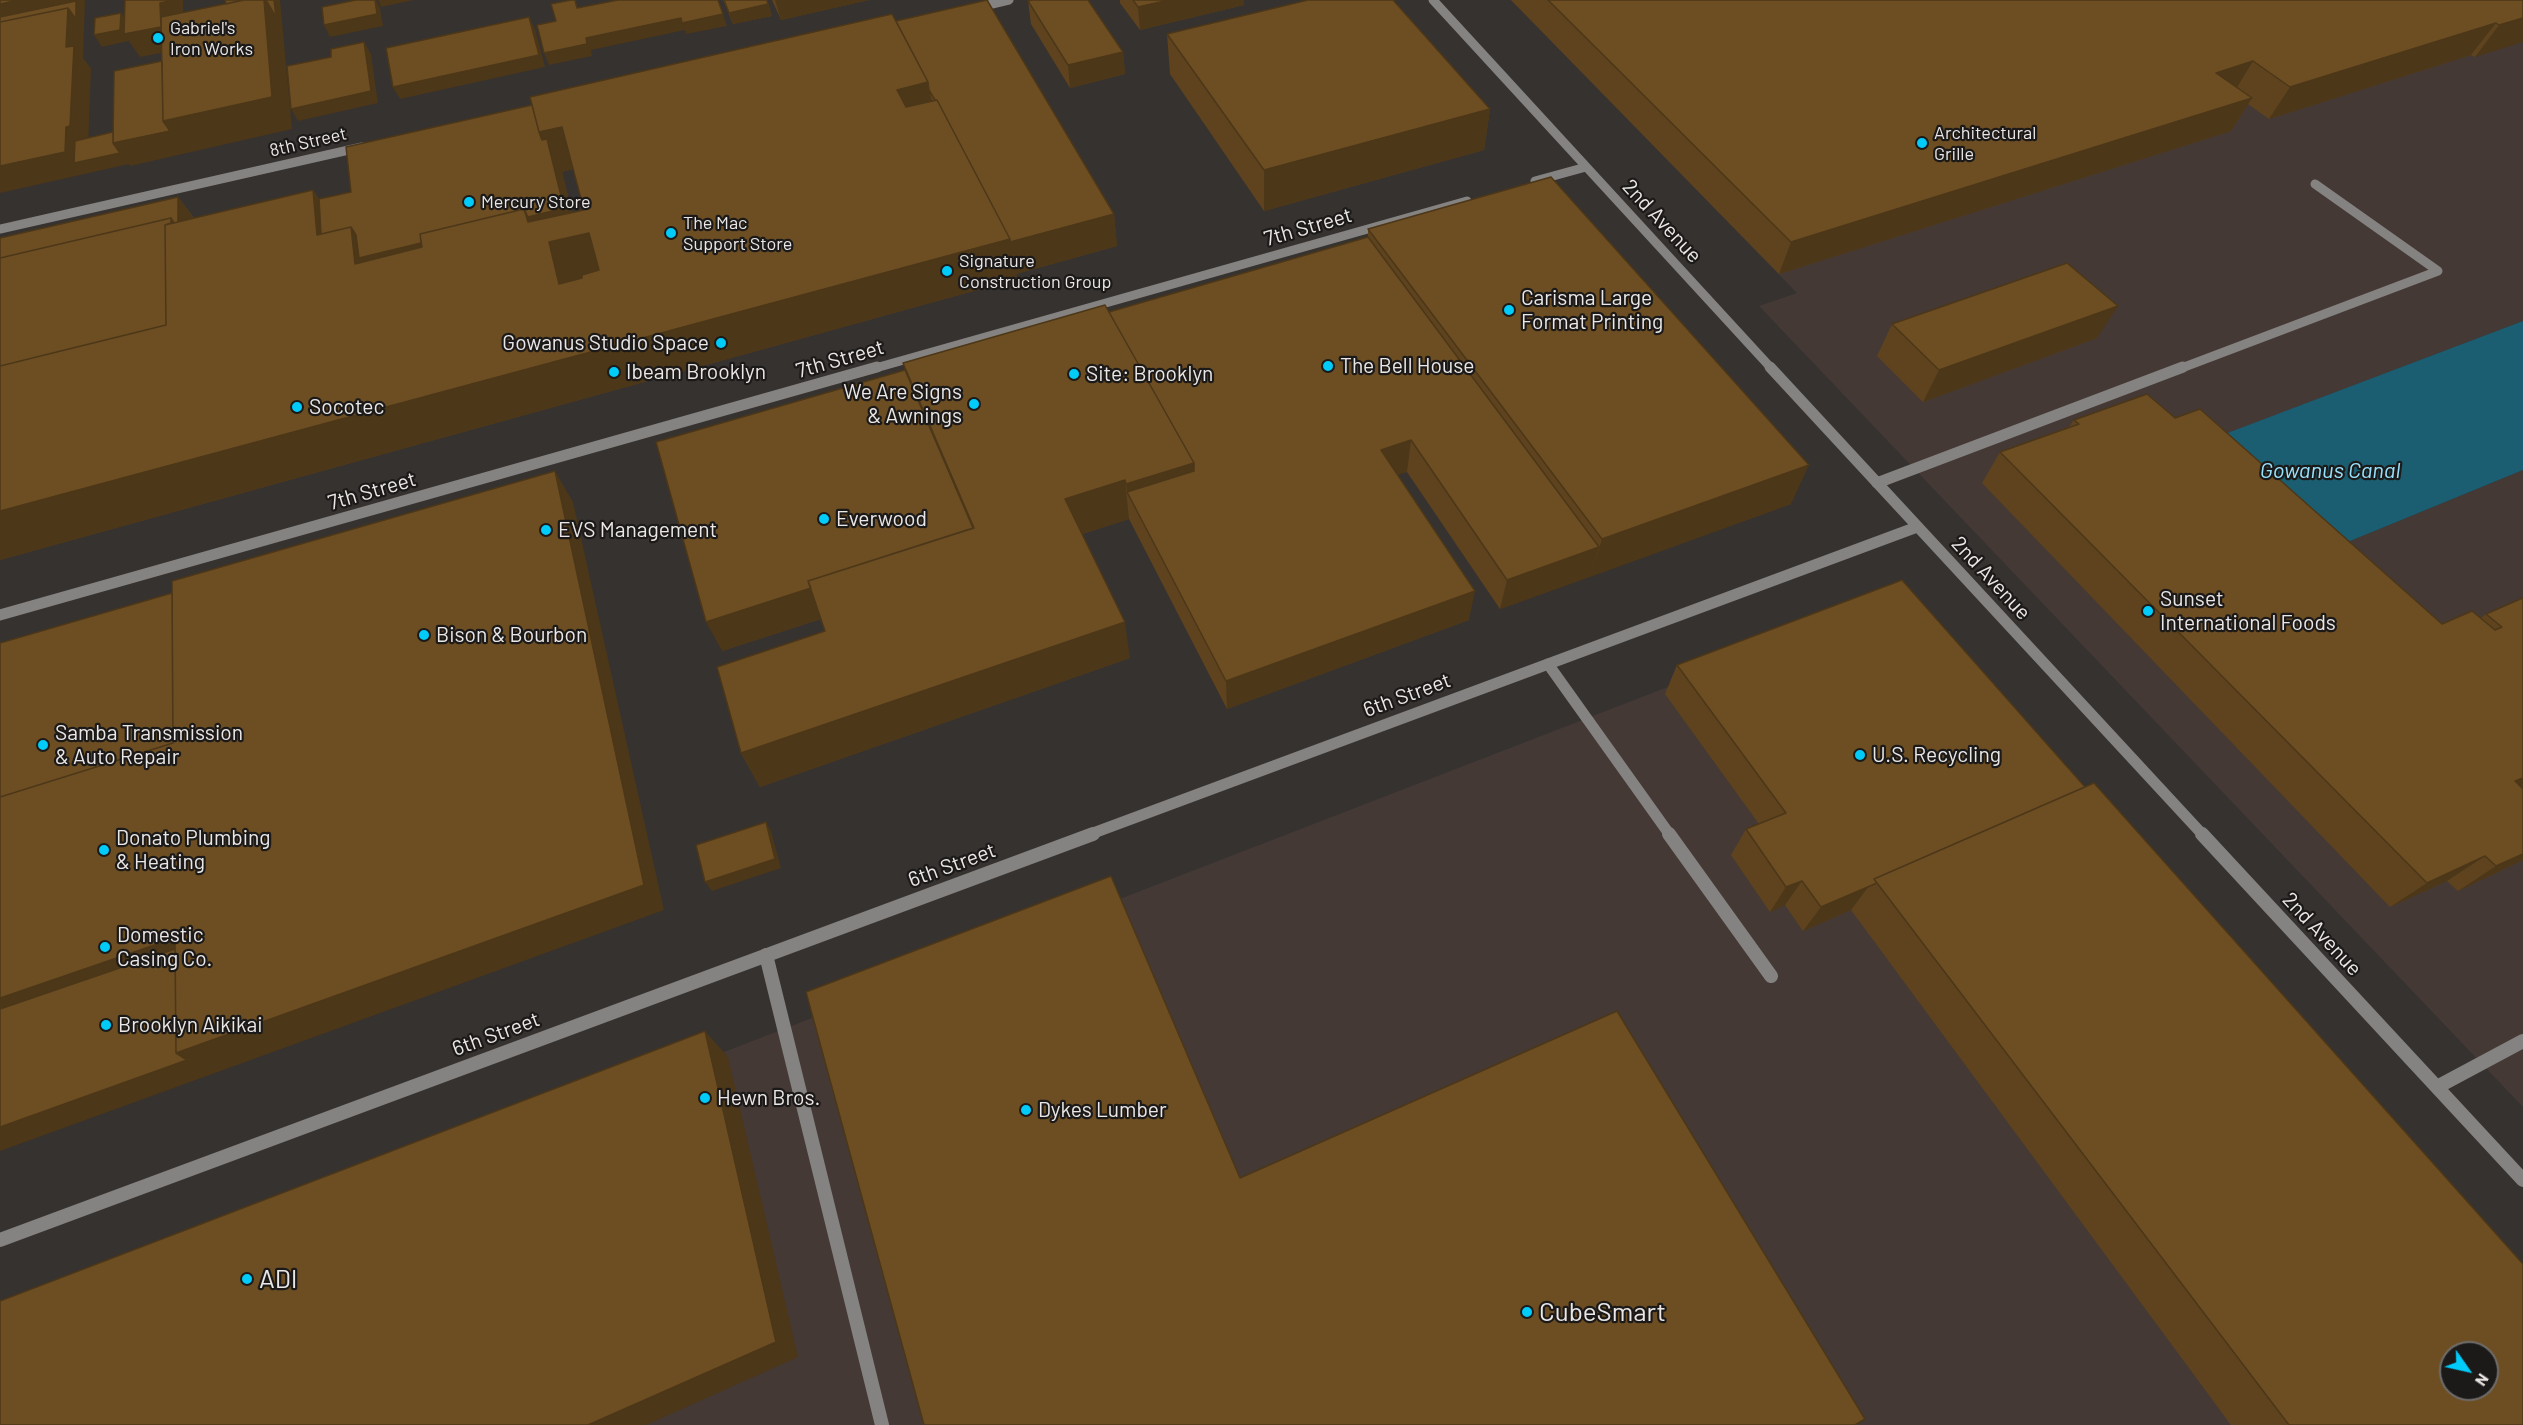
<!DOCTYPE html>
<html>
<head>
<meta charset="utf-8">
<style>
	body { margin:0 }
	#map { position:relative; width:2523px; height:1425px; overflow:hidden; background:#363230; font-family:Barlow,sans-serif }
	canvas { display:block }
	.north { position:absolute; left:2439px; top:1341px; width:60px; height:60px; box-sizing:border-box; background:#1c1a19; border:2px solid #6e6c6b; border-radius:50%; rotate:124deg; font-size:16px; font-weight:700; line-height:24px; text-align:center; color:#eae7e6 }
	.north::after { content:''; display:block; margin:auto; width:21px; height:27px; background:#00cbf9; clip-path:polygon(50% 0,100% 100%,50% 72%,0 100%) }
</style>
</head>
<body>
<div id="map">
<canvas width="2523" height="1425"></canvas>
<div class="north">N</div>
</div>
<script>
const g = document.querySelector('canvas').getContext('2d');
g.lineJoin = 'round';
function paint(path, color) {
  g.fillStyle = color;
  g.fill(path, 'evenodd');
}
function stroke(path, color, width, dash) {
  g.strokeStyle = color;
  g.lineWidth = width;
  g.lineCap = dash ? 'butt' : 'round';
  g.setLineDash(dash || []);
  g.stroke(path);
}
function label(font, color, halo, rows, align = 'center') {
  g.font = font + ' Barlow,sans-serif';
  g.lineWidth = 4.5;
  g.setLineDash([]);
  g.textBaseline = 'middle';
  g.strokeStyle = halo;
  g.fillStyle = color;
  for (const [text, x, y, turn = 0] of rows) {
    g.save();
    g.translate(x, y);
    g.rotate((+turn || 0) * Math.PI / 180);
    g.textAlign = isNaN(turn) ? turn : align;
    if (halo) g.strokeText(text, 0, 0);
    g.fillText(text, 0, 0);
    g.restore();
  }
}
paint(new Path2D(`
	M 1511,0 L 2523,0 L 2523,321 L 2194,446 L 2316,555 L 2523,470 L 2523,1107 L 1759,306 L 1797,293 Z
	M 1885,603 L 2523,1338 L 2523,1425 L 0,1425 L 0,1332 ZM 2451,1353 L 2487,1353 L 2487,1389 L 2451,1389 Z`), '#443935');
paint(new Path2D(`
	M 2523,321 L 2523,470 L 2316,555 L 2193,446 Z`), '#1b5e72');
stroke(new Path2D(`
	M 2179,369 L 2438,271 L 2315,184`), '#858381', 9);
stroke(new Path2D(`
	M 1877,483 L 2183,367
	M 1548,664 L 1670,835`), '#858381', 11);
stroke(new Path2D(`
	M 1669,834 L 1771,976
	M 766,955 L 882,1425`), '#858381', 14);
stroke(new Path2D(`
	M 1433,0 L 1772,369
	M 975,8 L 1009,0
	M 1535,181 L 1586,167
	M 0,229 L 362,147
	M 872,369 L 1467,201`), '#858381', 9);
stroke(new Path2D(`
	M 1770,367 L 2203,835
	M 0,615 L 877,367
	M 1088,835 L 1917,527`), '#858381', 11);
stroke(new Path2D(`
	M 2202,834 L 2523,1180
	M 2437,1087 L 2523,1041
	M 0,1240 L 1093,834`), '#858381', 14);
paint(new Path2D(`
	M 723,0 L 767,0 L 772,16 L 733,24 Z
	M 772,0 L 869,0 L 781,20 Z
	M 1120,0 L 1244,0 L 1244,5 L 1140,30 L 1120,3 Z
	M 1511,0 L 2523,0 L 2475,57 L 2471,55 L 2269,119 L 2248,104 L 2231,131 L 1779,274 Z
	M 1028,1 L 1123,52 L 1125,74 L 1070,88 L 1031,24 Z
	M 896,21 L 1114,214 L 1117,246 L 1016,274 L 1017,279 L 0,560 L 0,238 L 178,197 L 194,218 L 313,190 L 319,199 L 351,192 ZM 573,169 L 584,210 L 572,212 L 562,172 Z
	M 1167,34 L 1490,109 L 1484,150 L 1264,211 L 1170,74 Z
	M 1368,229 L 1791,504 L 1500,609 L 1407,472 L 1398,474 L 1469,620 L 1227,709 L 1129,519 L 1082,534 L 1130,658 L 760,787 L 741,753 L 825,631 L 821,619 L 722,651 L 905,370 L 903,363 L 1109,312 L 1368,237 Z
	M 1892,324 L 2097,338 L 1923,402 L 1877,356 Z
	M 2175,418 L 2442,624 L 2481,618 L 2486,614 L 2523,598 L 2523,786 L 2521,787 L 2523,789 L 2523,860 L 2458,891 L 2447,881 L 2390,907 L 1982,483 L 2000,452 L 2069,427 L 2074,420 Z
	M 1677,665 L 2523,1425 L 2231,1425 L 1851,910 L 1803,931 L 1785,905 L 1770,912 L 1731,855 L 1746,829 L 1759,824 L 1665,694 Z`), '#5e431e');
paint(new Path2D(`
	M 19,0 L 85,0 L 83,58 L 91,68 L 88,149 L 113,143 L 163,121 L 176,50 L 140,57 L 128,40 L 128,41 L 102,47 L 94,35 L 121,13 L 129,24 L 160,3 L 169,0 L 183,0 L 183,24 L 264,0 L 280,0 L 292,129 L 130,166 L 129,164 L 0,193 L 0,166 L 66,47 L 0,30 L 0,4 Z
	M 375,0 L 376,0 L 380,8 L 383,26 L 330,37 L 324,25 Z
	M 378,0 L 414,0 L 381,7 Z
	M 775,0 L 869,0 L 781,20 Z
	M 1169,0 L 1244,0 L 1244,5 L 1140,30 L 1138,7 Z
	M 768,4 L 772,16 L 733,24 L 729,13 Z
	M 723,14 L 727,26 L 686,34 L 685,30 L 591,50 L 592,56 L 549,65 L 544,53 L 586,38 L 681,18 Z
	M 529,17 L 535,29 L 545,67 L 400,99 L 393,87 Z
	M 2523,18 L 2523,42 L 2475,57 L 2499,25 Z
	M 2496,23 L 2471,55 L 2269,119 L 2290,87 Z
	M 364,42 L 371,54 L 378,103 L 298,121 L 291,109 Z
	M 1123,52 L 1125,74 L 1070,88 L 1068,65 Z
	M 2253,61 L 2233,94 L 2216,73 Z
	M 928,82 L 936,123 L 907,130 L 897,90 Z
	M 2252,98 L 2231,131 L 1779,274 L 1791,242 Z
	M 1490,109 L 1484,150 L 1264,211 L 1264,170 Z
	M 562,127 L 580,167 L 562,172 L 578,235 L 589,233 L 608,273 L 579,324 L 380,290 L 317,235 L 313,190 L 339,230 L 351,227 L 524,209 L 539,132 Z
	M 178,197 L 195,220 L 0,415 L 171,218 Z
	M 1114,214 L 1117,246 L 1016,274 L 1017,279 L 0,560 L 0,511 L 1010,239 Z
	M 2118,306 L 2097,338 L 1923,402 L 1939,370 Z
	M 1411,440 L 1407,472 L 1378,481 L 1381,450 Z
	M 1194,463 L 1196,502 L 1127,492 L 1126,484 Z
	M 1809,465 L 1791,504 L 1590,577 L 1602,539 Z
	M 555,471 L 573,502 L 664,910 L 0,1151 L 0,1127 L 176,1053 L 0,1035 L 0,998 Z
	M 1125,480 L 1129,519 L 1072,537 L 1065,499 Z
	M 976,535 L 984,566 L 722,651 L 706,622 Z
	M 1599,547 L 1590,577 L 1500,609 L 1507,580 Z
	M 1475,591 L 1469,620 L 1227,709 L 1226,681 Z
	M 1125,622 L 1130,658 L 760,787 L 741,753 Z
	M 2523,778 L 2523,786 L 2477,808 L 2515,781 Z
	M 766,822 L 771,831 L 781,868 L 712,891 L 705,882 Z
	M 2523,854 L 2523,860 L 2458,891 L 2496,866 Z
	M 2485,856 L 2447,881 L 2390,907 L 2427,883 Z
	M 1802,881 L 1785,905 L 1770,912 L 1786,887 Z
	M 1869,886 L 1851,910 L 1803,931 L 1821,907 Z
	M 705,1031 L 728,1057 L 798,1357 L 646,1425 L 588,1425 Z`), '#4c3718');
const building = new Path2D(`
	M 0,0 L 19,0 L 0,4 Z
	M 125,0 L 169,0 L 169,1 L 160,3 L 161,27 L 124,34 Z
	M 225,0 L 244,0 L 226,4 Z
	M 244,0 L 264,0 L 272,97 L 163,121 L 161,17 Z
	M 266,0 L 274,0 L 276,17 Z
	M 356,0 L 375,0 L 377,14 L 324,25 L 322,7 Z
	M 571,0 L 575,0 L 577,8 L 618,0 L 718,0 L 723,14 L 682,23 L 681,18 L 586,38 L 587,44 L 544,53 L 537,25 L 556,21 L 551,4 Z
	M 724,0 L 767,0 L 768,4 L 729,13 Z
	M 987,0 L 1114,214 L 1010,242 L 1010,239 L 937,100 L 935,100 L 929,90 L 928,82 L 896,21 Z
	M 1032,0 L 1088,0 L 1123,52 L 1068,65 L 1028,1 Z
	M 1133,0 L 1169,0 L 1138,7 Z
	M 1308,0 L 1393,0 L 1490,109 L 1264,170 L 1167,34 Z
	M 1548,0 L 2523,0 L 2523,18 L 2499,25 L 2496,23 L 2290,87 L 2253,61 L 2216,73 L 2252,98 L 1791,242 Z
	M 76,1 L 76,19 L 68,8 L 0,22 L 0,17 Z
	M 68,8 L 66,47 L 74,46 L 70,126 L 66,127 L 65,152 L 0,166 L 0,22 Z
	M 121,13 L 120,30 L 94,35 L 95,18 Z
	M 892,14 L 928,82 L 897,90 L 906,107 L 937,100 L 1010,239 L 0,511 L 0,366 L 166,325 L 165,225 L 313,190 L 317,235 L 351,227 L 355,264 L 422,247 L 420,234 L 524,209 L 528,222 L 584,210 L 562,127 L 539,132 L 530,97 ZM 589,233 L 599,270 L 582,275 L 582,278 L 559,284 L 549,242 Z
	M 529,17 L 539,55 L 393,87 L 386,48 Z
	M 364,42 L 371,91 L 291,109 L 287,66 L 331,57 L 331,49 Z
	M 162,61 L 163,121 L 170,131 L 113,143 L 114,71 Z
	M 532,105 L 539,132 L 542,140 L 547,139 L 564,208 L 528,217 L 524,209 L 420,234 L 421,243 L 359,258 L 356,235 L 351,227 L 321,234 L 319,199 L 351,192 L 346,147 Z
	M 113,132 L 113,143 L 120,153 L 74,163 L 75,141 Z
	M 1551,177 L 1809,465 L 1602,539 L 1368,229 Z
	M 178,197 L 178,222 L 174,223 L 171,218 L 0,258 L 0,238 Z
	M 171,218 L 171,223 L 165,225 L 166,325 L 0,366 L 0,258 Z
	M 1368,237 L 1599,547 L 1507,580 L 1411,440 L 1381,450 L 1475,591 L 1226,681 L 1127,492 L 1194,471 L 1194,463 L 1109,312 Z
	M 2067,263 L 2118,306 L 1939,370 L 1892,324 Z
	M 1105,305 L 1194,463 L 1126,484 L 1125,480 L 1065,499 L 1125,622 L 741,753 L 717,667 L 825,631 L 808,581 L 974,528 L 903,363 Z
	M 905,370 L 973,528 L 808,581 L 811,588 L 706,622 L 656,442 Z
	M 2147,394 L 2175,418 L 2200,409 L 2442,624 L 2472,611 L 2495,630 L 2502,627 L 2486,614 L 2523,598 L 2523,778 L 2515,781 L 2523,789 L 2523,854 L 2496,866 L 2485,856 L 2427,883 L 2000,452 L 2079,424 L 2074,420 Z
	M 555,471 L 644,885 L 176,1053 L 175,938 L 0,998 L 0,797 L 173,743 L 172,581 Z
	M 1902,580 L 2085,787 L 1874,879 L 1877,883 L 1821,907 L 1802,881 L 1786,887 L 1746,829 L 1786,813 L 1677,665 Z
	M 172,593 L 173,743 L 0,797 L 0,643 Z
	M 2094,783 L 2523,1264 L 2523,1425 L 2289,1425 L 1874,879 ZM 2451,1353 L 2487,1353 L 2487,1389 L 2451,1389 Z
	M 766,822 L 775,859 L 705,882 L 696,845 Z
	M 1111,876 L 1240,1178 L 1617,1011 L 1865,1419 L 1855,1425 L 924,1425 L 806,992 Z
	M 175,949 L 176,1053 L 187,1060 L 0,1127 L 0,1009 Z
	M 705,1031 L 776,1342 L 588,1425 L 0,1425 L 0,1301 Z`);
paint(building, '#6d4e23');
stroke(building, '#4c3718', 1.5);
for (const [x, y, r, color] of [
	[158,38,6,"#00cbf9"],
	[1922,143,6,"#00cbf9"],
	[469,202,6,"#00cbf9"],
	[671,233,6,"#00cbf9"],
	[947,271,6,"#00cbf9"],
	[1509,310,6,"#00cbf9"],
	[721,343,6,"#00cbf9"],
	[1328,366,6,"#00cbf9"],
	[614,372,6,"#00cbf9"],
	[1074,374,6,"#00cbf9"],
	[974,404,6,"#00cbf9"],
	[297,407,6,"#00cbf9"],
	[824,519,6,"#00cbf9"],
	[546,530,6,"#00cbf9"],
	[2148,611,6,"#00cbf9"],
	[424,635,6,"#00cbf9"],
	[43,745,6,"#00cbf9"],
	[1860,755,6,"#00cbf9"],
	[104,850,6,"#00cbf9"],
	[105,947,6,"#00cbf9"],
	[106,1025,6,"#00cbf9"],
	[705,1098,6,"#00cbf9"],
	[1026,1110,6,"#00cbf9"],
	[247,1279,6,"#00cbf9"],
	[1527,1312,6,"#00cbf9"]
]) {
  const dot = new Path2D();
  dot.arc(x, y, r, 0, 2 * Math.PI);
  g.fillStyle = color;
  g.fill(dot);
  stroke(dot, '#1c1a19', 2);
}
label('18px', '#eae7e6', '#1c1a19', [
	["Gabriel's",170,28],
	["Iron Works",170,49],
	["Architectural",1934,133],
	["Grille",1934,154],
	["Mercury Store",481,202],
	["The Mac",683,223],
	["Support Store",683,244],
	["Signature",959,261],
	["Construction Group",959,282]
], 'left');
label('18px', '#eae7e6', '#1c1a19', [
	["8th Street",308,142,-13]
]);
label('21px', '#eae7e6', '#1c1a19', [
	["2nd Avenue",1662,221,47],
	["7th Street",1308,227,-16],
	["7th Street",840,359,-16],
	["7th Street",372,491,-16],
	["2nd Avenue",1991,578,47],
	["6th Street",1407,695,-20],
	["6th Street",952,865,-20],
	["2nd Avenue",2322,934,47],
	["6th Street",496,1034,-20]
]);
label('21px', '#eae7e6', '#1c1a19', [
	["Carisma Large",1521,298],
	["Format Printing",1521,322],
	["Gowanus Studio Space",709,343,"right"],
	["The Bell House",1340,366],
	["Ibeam Brooklyn",626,372],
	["Site: Brooklyn",1086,374],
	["We Are Signs",962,392,"right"],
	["& Awnings",962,416,"right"],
	["Socotec",309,407],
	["Everwood",836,519],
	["EVS Management",558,530],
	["Sunset",2160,599],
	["International Foods",2160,623],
	["Bison & Bourbon",436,635],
	["Samba Transmission",55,733],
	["& Auto Repair",55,757],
	["U.S. Recycling",1872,755],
	["Donato Plumbing",116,838],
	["& Heating",116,862],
	["Domestic",117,935],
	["Casing Co.",117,959],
	["Brooklyn Aikikai",118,1025],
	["Hewn Bros.",717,1098],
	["Dykes Lumber",1038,1110]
], 'left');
label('italic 22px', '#98e2fd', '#1c1a19', [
	["Gowanus Canal",2330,471]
]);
label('26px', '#eae7e6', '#1c1a19', [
	["ADI",259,1279],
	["CubeSmart",1539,1312]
], 'left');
</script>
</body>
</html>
